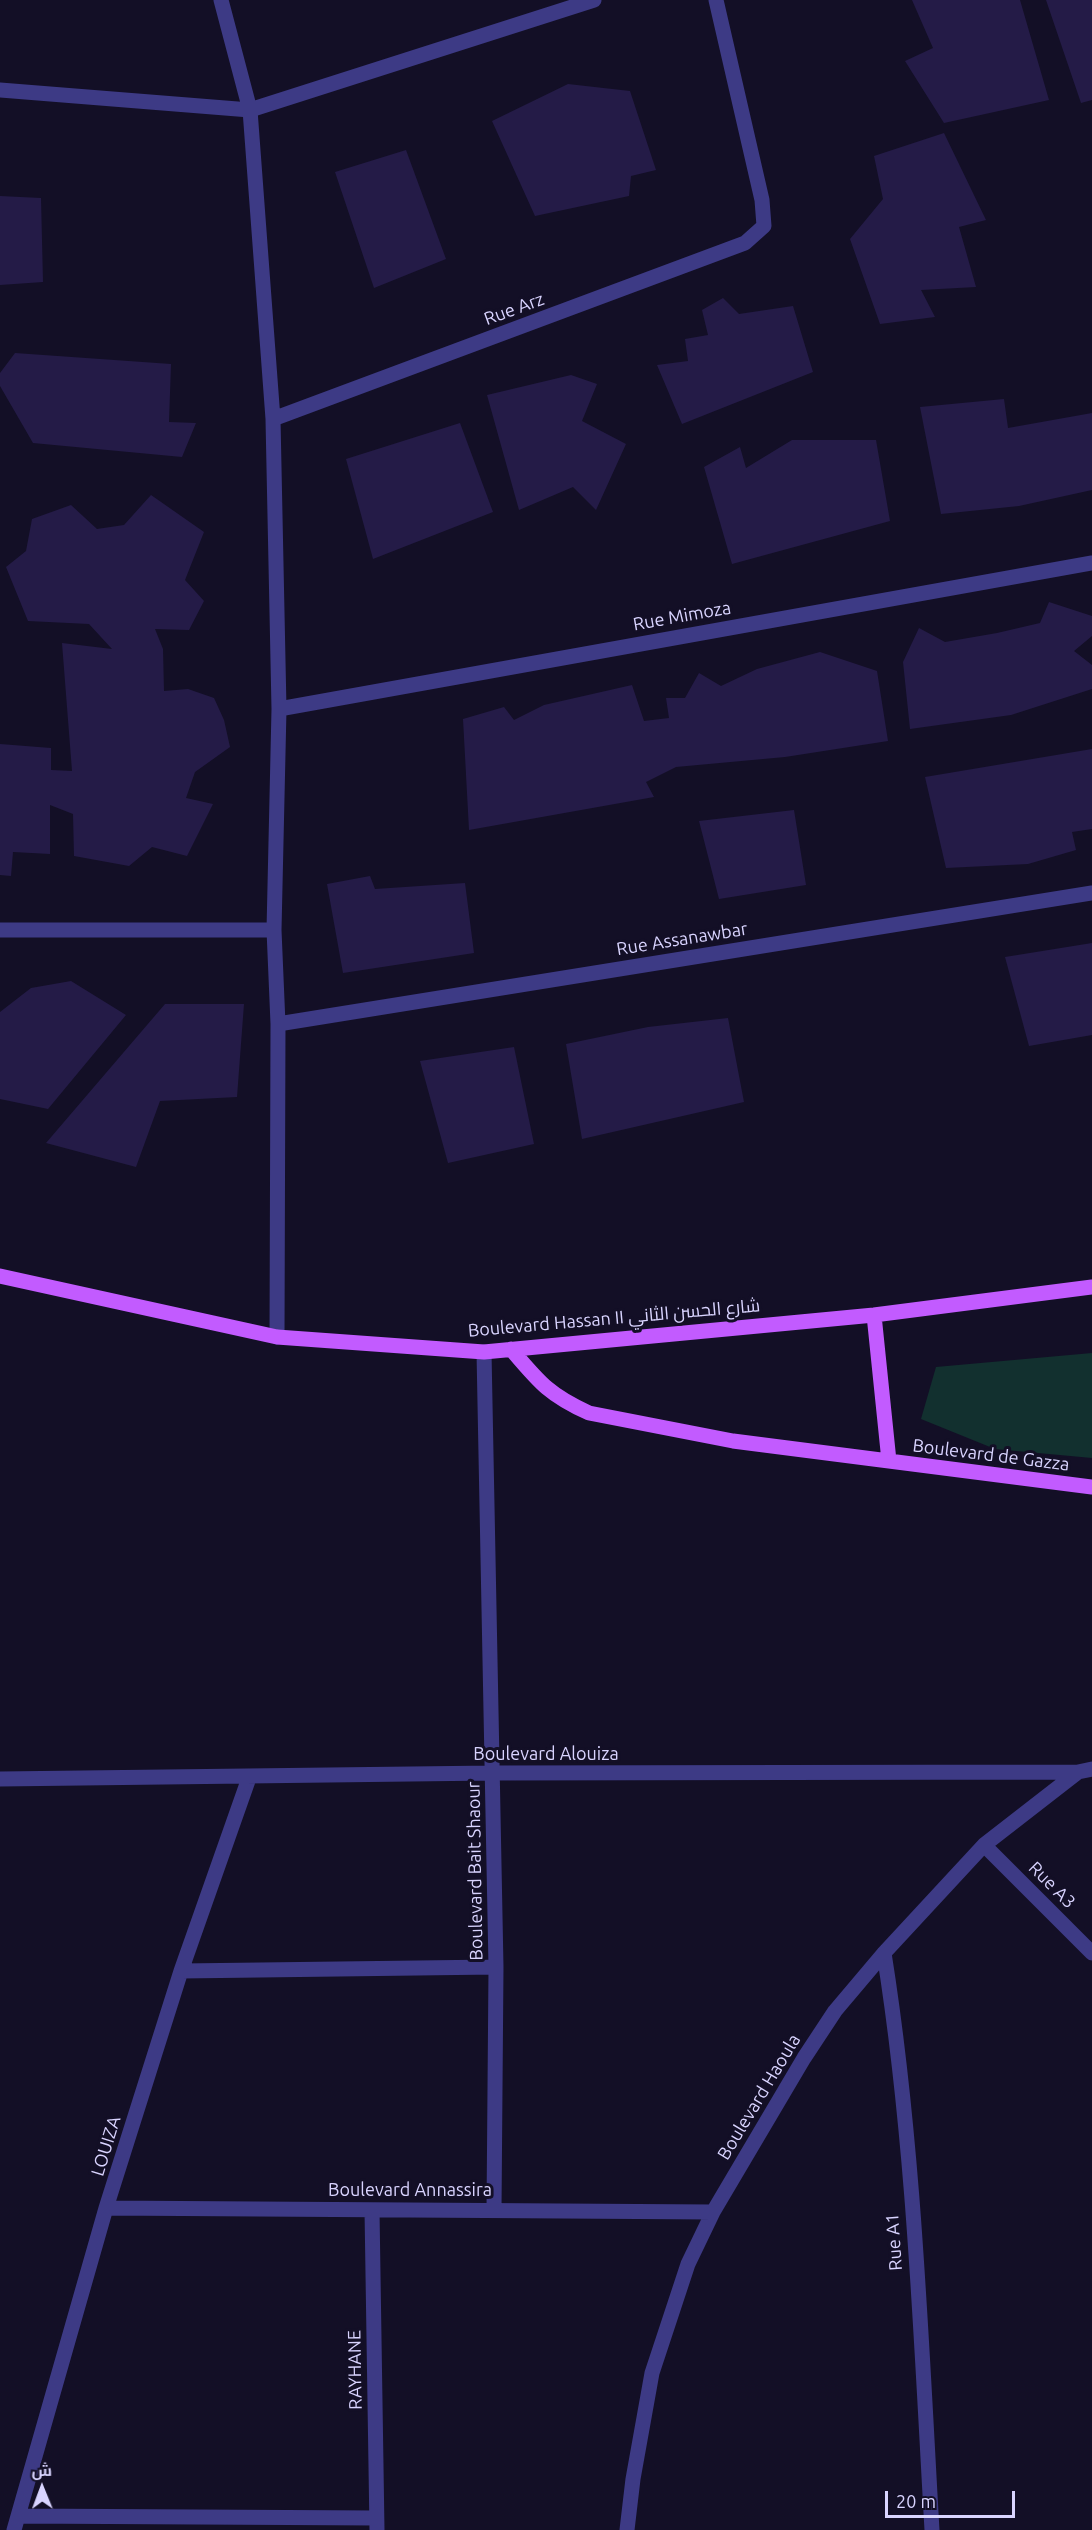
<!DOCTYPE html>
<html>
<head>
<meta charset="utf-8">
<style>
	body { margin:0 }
	#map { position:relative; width:1092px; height:2530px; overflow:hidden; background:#130f26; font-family:Ubuntu,Cairo,sans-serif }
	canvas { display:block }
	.north { position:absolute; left:12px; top:2458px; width:60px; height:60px; -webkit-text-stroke:4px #130f26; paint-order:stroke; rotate:359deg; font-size:16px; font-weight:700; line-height:24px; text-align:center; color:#d9d4ff }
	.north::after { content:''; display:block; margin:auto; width:21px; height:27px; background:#d9d4ff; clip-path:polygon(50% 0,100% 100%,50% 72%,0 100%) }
	.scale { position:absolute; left:885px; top:2491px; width:130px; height:27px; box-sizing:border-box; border:3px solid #d9d4ff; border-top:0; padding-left:8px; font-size:18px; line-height:21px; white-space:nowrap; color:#d9d4ff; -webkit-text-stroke:4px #130f26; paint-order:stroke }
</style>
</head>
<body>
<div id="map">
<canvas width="1092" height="2530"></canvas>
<div class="north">ش</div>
<div class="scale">20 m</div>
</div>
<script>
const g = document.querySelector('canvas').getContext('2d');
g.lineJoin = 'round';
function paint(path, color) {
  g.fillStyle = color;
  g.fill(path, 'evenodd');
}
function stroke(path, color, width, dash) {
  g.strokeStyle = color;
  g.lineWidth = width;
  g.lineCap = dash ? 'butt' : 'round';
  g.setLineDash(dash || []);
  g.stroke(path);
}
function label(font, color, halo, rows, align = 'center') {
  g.font = font + ' Ubuntu,Cairo,sans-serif';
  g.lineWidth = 6;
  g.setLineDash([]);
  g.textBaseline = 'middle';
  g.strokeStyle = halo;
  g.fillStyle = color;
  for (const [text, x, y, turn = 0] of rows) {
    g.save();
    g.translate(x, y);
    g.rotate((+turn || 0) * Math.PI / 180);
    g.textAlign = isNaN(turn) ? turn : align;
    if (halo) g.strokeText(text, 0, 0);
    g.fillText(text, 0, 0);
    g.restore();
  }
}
paint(new Path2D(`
	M 1092,1353 L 1092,1458 L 995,1449 L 921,1419 L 936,1367 Z`), '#12302f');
paint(new Path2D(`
	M 912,0 L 1020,0 L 1049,100 L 944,123 L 905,61 L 933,48 Z
	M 1046,0 L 1092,0 L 1092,100 L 1081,103 Z
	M 568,84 L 630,91 L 656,170 L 631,176 L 629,196 L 535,216 L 492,121 Z
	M 944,133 L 986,220 L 959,227 L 976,287 L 921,290 L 935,317 L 880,324 L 850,239 L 883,199 L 874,156 Z
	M 406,150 L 446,259 L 374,288 L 335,172 Z
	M 0,196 L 41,198 L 43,282 L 0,285 Z
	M 723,298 L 739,314 L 793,306 L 813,372 L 682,424 L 657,365 L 688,361 L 685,339 L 708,335 L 702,310 Z
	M 15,353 L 171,364 L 169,422 L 196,423 L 182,457 L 33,443 L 0,386 L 0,373 Z
	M 571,375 L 597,384 L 582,421 L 626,444 L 596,510 L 573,487 L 519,510 L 487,395 Z
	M 1004,399 L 1008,428 L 1092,413 L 1092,490 L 1019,506 L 941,514 L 920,407 Z
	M 460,423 L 493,512 L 373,559 L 346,459 Z
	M 792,440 L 876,440 L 890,521 L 732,564 L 704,467 L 740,447 L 746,468 Z
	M 151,495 L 204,532 L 185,580 L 204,601 L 189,630 L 155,629 L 163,649 L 164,691 L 188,689 L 214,698 L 224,720 L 230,747 L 195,772 L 186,798 L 213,804 L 187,856 L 152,847 L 129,866 L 74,856 L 73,814 L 50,805 L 50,854 L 13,852 L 11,876 L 0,875 L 0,744 L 51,748 L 51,770 L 72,771 L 62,643 L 112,649 L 89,624 L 28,621 L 6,567 L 26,551 L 32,519 L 71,505 L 97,529 L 124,525 Z
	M 1049,602 L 1092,616 L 1092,636 L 1074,651 L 1092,665 L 1092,689 L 1011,715 L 910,729 L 903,662 L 919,628 L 945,642 L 997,633 L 1040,623 Z
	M 820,652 L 877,671 L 888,741 L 785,757 L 676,767 L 646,782 L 654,797 L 469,830 L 463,719 L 504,707 L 514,720 L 544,705 L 632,685 L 644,721 L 669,718 L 666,698 L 685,698 L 699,673 L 721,686 L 757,669 Z
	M 1092,749 L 1092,829 L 1072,832 L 1076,850 L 1028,864 L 946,868 L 925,777 Z
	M 794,810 L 806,885 L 719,899 L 699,821 Z
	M 370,876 L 375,889 L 465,883 L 474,953 L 343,973 L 327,884 Z
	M 1092,943 L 1092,1035 L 1029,1046 L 1005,957 Z
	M 71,981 L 126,1015 L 48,1109 L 0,1099 L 0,1012 L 31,988 Z
	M 165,1004 L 244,1004 L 237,1097 L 160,1101 L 136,1167 L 46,1143 Z
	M 728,1018 L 744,1102 L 582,1139 L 566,1044 L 648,1027 Z
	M 514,1047 L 534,1144 L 448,1163 L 420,1061 Z`), '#241b47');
stroke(new Path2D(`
	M 221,0 L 250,110 L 273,419 L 279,709 L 274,930 L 278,1024 L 277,1337
	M 0,90 L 250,110 L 594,0
	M 273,419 L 745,243 L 764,226 L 762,200 L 716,0
	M 279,709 L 1092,563
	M 0,930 L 274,930
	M 278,1024 L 1092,893
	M 484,1352 L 496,1967 L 494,2210
	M 0,1779 L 493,1773 L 1078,1772 L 1092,1769
	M 984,1845 L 1092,1953
	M 884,1953 C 914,2142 921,2339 932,2530
	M 181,1971 L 496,1967
	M 106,2208 L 713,2212
	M 372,2210 L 377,2530
	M 18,2516 L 376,2518
	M 14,2530 L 106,2208 L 181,1971 L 249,1778
	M 627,2530 L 633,2479 L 652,2373 L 688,2264 L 713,2212 L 804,2058 L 835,2011 L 884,1953 L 984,1845 L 1078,1772`), '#3d3a85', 15);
stroke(new Path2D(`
	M 0,1276 L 277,1337 L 484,1352 L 874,1315 L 1092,1287
	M 874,1315 L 889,1461
	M 511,1349 C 539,1382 549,1395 589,1413 L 733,1441 L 1092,1487`), '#c25bff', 15);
label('18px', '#d9d4ff', '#130f26', [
	["Rue Arz",514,309,-20],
	["Rue Mimoza",682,616,-10],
	["Rue Assanawbar",682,939,-9],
	["Boulevard Hassan II شارع الحسن الثاني",614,1318,-5],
	["Boulevard de Gazza",991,1455,7],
	["Boulevard Alouiza",546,1754],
	["Boulevard Bait Shaour",475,1871,-91],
	["Rue A3",1052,1885,45],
	["Boulevard Haoula",759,2097,-59],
	["LOUIZA",106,2146,-73],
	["Boulevard Annassira",410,2190],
	["Rue A1",894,2242,-94],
	["RAYHANE",355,2370,-91]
]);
</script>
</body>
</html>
